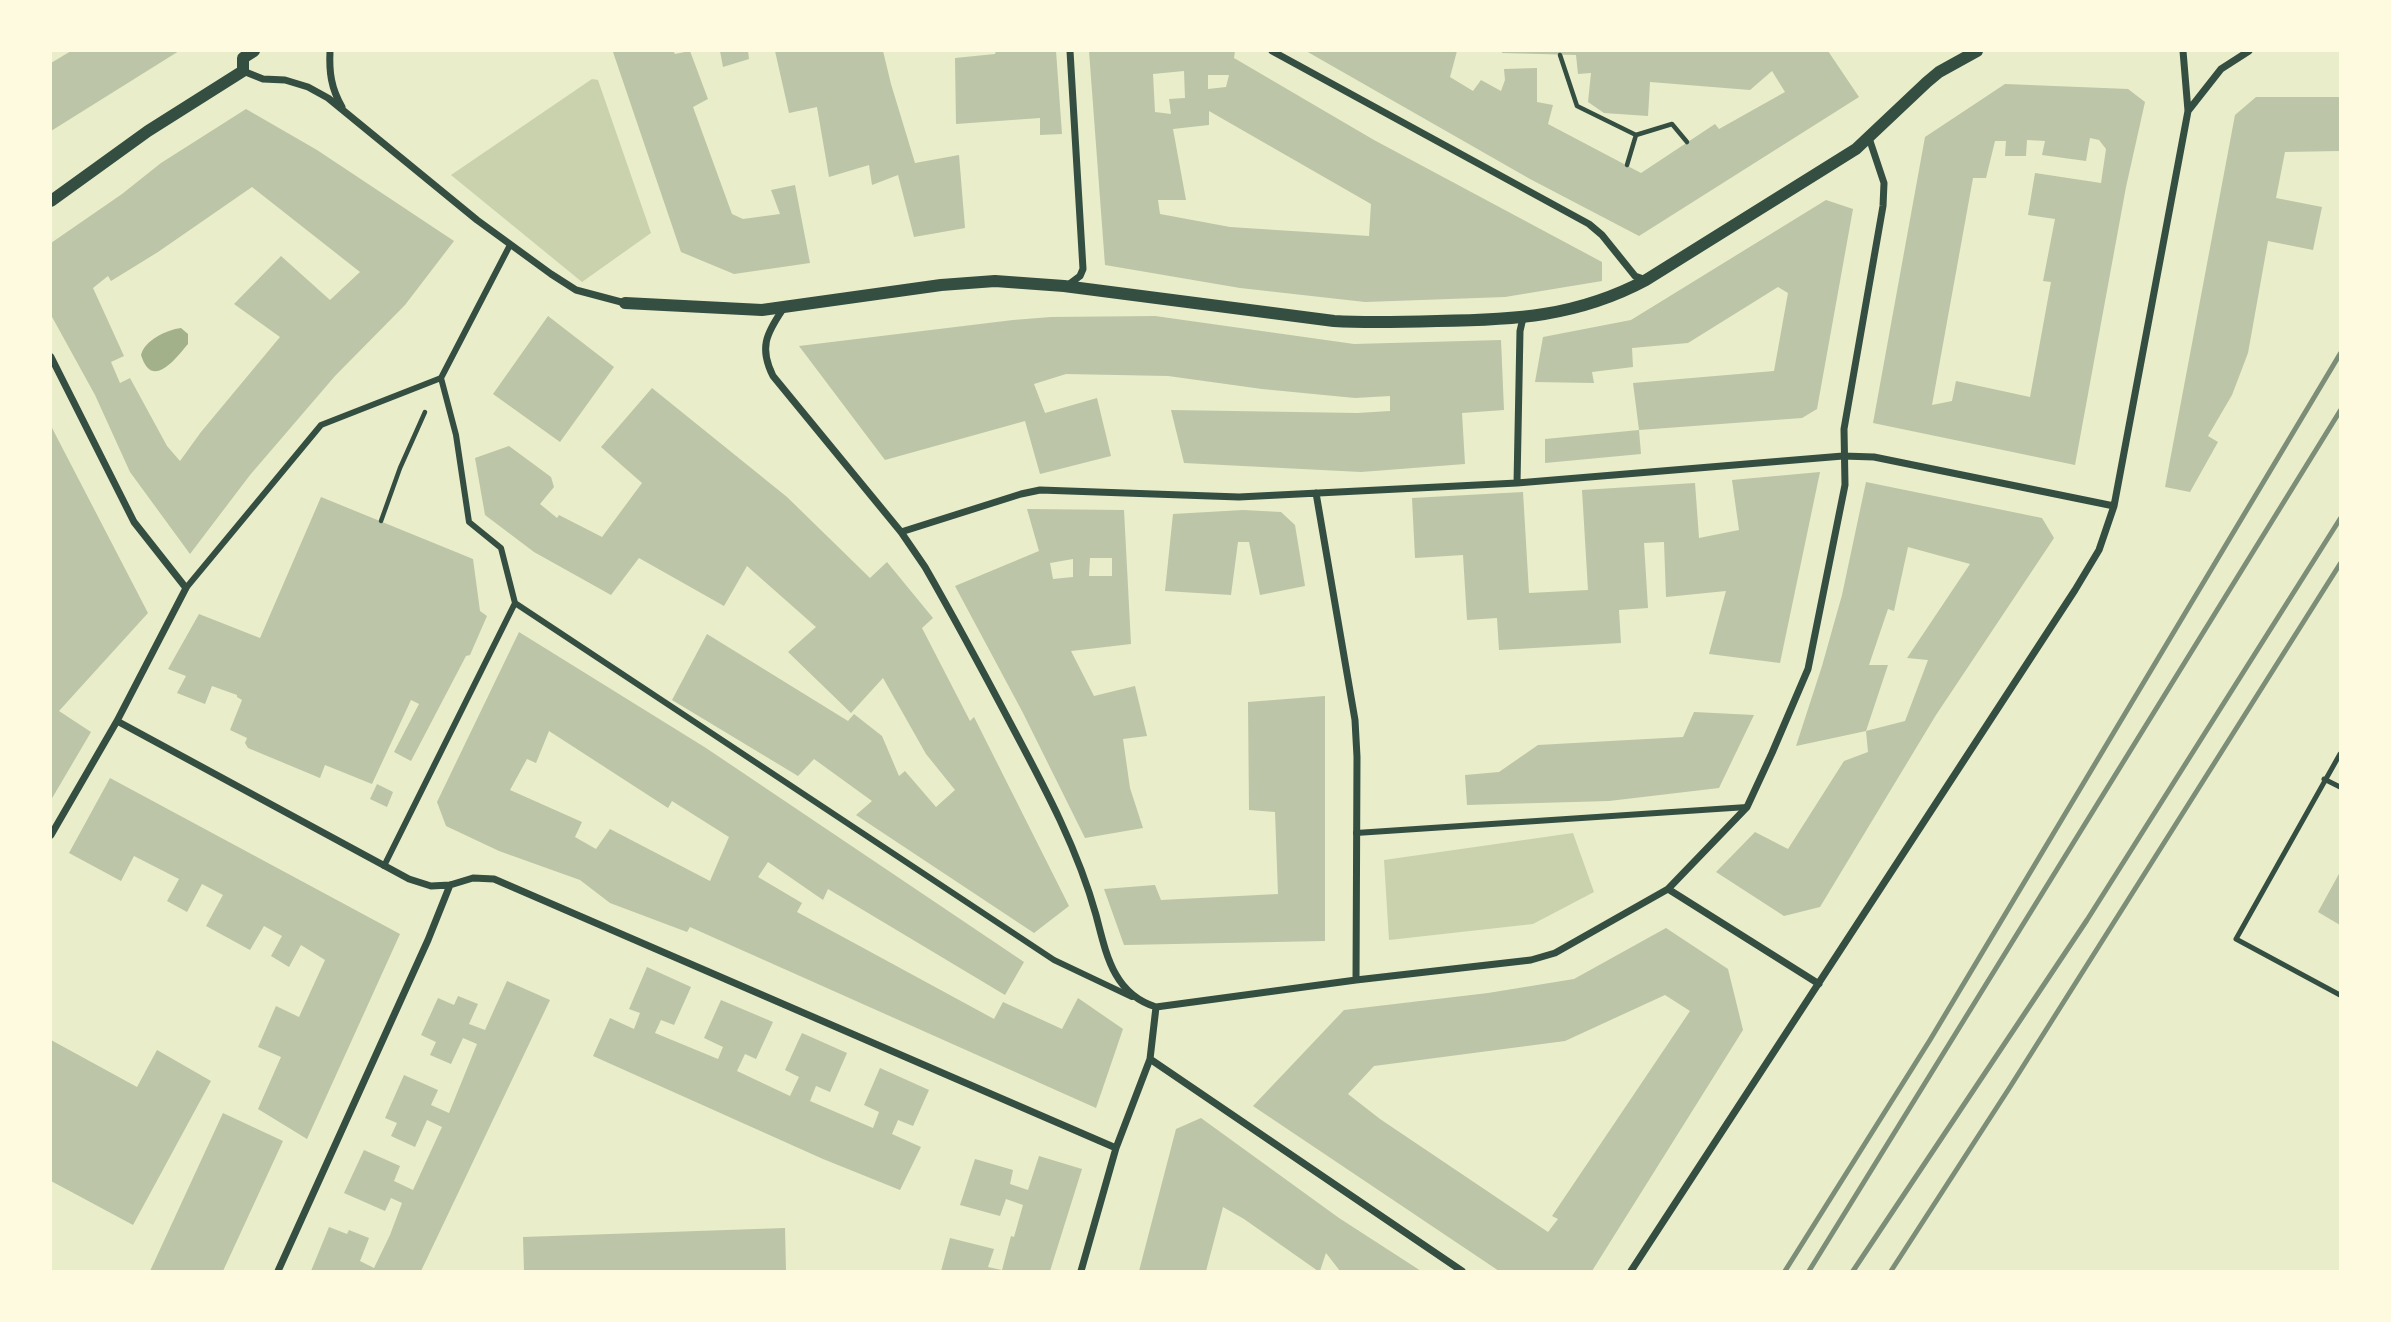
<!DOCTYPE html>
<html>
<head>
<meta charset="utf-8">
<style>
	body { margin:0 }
	#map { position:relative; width:2391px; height:1322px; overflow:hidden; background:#e9edc9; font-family:"Fira Sans Condensed",sans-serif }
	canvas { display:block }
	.frame { position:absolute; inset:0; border:52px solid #fefae0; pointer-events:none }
</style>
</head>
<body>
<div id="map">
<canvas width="2391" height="1322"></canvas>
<div class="frame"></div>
</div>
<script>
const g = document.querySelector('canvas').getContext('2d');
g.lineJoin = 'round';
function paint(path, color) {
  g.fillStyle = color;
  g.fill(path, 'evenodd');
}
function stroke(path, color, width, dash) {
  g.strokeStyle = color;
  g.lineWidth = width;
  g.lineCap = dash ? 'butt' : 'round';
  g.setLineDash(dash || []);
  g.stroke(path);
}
paint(new Path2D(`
	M 592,79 L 598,80 L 651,233 L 582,282 L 451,175 Z
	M 1573,833 L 1594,892 L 1533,924 L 1389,940 L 1384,860 Z`), '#cad2ad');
paint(new Path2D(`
	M 181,328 L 188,334 L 188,344 C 176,358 152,391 141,355 C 145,340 166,330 181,328 Z`), '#a3b18a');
paint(new Path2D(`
	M 71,51 L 179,51 L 51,131 L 51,63 Z
	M 673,51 L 675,54 L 690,51 L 708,99 L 693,107 L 732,214 L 743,219 L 780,214 L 771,190 L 795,185 L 810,263 L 734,274 L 681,252 L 613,52 Z
	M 720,51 L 748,51 L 749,59 L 723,67 Z
	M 775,51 L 883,51 L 891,84 L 915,163 L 959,155 L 965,228 L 914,237 L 898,175 L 872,185 L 869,165 L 829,177 L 817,107 L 789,113 Z
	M 996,51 L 1056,51 L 1062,134 L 1040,135 L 1040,118 L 956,124 L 955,58 L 995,54 Z
	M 1089,51 L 1235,51 L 1234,58 L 1374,140 L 1602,262 L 1602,281 L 1505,297 L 1365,302 L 1240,288 L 1105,265 ZM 1184,71 L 1185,98 L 1169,99 L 1171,114 L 1155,112 L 1153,74 ZM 1208,75 L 1229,75 L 1226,87 L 1208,89 ZM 1209,111 L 1371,204 L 1369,236 L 1230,227 L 1160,214 L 1158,200 L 1186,200 L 1173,129 L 1209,125 Z
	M 1306,51 L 1457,51 L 1450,77 L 1473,91 L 1481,80 L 1501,91 L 1505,80 L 1504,69 L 1537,68 L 1537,102 L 1553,105 L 1548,124 L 1641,173 L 1715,124 L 1719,129 L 1785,92 L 1772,71 L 1750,90 L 1650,82 L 1648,116 L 1604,113 L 1588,102 L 1591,73 L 1578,74 L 1576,55 L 1502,53 L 1502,51 L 1828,51 L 1859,97 L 1639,236 L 1530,179 Z
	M 2005,84 L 2128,89 L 2145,102 L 2126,187 L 2075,465 L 1873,423 L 1925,137 ZM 2090,138 L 2099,140 L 2106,149 L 2101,183 L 2035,173 L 2028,215 L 2055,219 L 2043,281 L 2051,282 L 2030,397 L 1956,381 L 1952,401 L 1932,405 L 1973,178 L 1986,178 L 1995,141 L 2006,141 L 2005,156 L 2026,156 L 2027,140 L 2045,141 L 2042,155 L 2086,161 Z
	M 2256,97 L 2340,97 L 2340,151 L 2285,152 L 2276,198 L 2322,207 L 2313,250 L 2268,241 L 2248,353 L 2232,395 L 2208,436 L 2218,442 L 2190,492 L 2165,487 L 2235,115 Z
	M 246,109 L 317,150 L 454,241 L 405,305 L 335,376 L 250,475 L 190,554 L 130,472 L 95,395 L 51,315 L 51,243 L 122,194 L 161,163 ZM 252,187 L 360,272 L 330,300 L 281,256 L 234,304 L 280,337 L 201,432 L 180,461 L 167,446 L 130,378 L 120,383 L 111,362 L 124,356 L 93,288 L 108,276 L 111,281 L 158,252 Z
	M 1826,200 L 1853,209 L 1817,409 L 1802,418 L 1639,430 L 1633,383 L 1774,371 L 1788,293 L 1778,287 L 1688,343 L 1632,348 L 1633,367 L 1592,372 L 1594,383 L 1535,382 L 1543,337 L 1631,320 Z
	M 548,316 L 614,367 L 560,442 L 493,394 Z
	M 1155,316 L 1354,344 L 1501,340 L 1504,410 L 1462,413 L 1465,464 L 1361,472 L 1184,463 L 1171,410 L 1357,413 L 1390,411 L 1390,396 L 1355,398 L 1262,389 L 1168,376 L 1066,374 L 1034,384 L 1045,413 L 1097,398 L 1111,456 L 1040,474 L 1025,421 L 885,460 L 799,346 L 1013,320 L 1051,317 Z
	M 652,388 L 787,497 L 870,578 L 887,562 L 933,618 L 922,628 L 970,721 L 974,717 L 1069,906 L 1034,933 L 856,815 L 872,801 L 814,759 L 798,776 L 672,700 L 707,634 L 848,721 L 854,714 L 882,736 L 899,776 L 905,771 L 936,807 L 955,790 L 926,754 L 883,678 L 851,713 L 788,652 L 816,627 L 747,566 L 724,606 L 639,558 L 611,595 L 534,552 L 485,515 L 475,458 L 509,446 L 551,477 L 554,487 L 540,504 L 557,518 L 559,515 L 602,537 L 642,483 L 601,447 Z
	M 51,426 L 148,613 L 59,711 L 91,732 L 51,800 Z
	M 1639,430 L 1641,454 L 1545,463 L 1545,439 Z
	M 1820,472 L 1780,663 L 1709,654 L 1726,591 L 1666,597 L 1664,542 L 1644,543 L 1648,608 L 1619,610 L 1621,643 L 1499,650 L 1497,618 L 1467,620 L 1463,555 L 1415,558 L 1412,498 L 1523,492 L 1529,593 L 1588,590 L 1582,490 L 1695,483 L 1699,538 L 1739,530 L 1732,480 Z
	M 1866,482 L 2042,518 L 2054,538 L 1936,715 L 1820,907 L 1784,916 L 1716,872 L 1755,832 L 1788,849 L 1844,761 L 1868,752 L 1866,731 L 1905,721 L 1928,660 L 1907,658 L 1970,564 L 1908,547 L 1894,611 L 1888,609 L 1869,665 L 1888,665 L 1866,731 L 1796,746 L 1822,666 L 1842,595 Z
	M 321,497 L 473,559 L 480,611 L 487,616 L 470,655 L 466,656 L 411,761 L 394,752 L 419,704 L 411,700 L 372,784 L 325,765 L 320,778 L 248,748 L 245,743 L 247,738 L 230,730 L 242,700 L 237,697 L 237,695 L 212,686 L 205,704 L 177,693 L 186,676 L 168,669 L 199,614 L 260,638 Z
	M 1027,509 L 1124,510 L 1131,644 L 1071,651 L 1094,696 L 1135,686 L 1147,736 L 1123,739 L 1130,788 L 1143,828 L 1085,838 L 1023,713 L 955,586 L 1039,551 ZM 1090,558 L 1112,558 L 1112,576 L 1089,576 ZM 1073,559 L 1073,577 L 1053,579 L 1050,563 Z
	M 1243,510 L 1281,512 L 1295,525 L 1305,586 L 1260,595 L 1249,542 L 1238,542 L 1231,595 L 1165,591 L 1173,514 Z
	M 519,632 L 706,748 L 1024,962 L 1005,995 L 828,889 L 823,900 L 768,862 L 758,877 L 802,903 L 797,912 L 994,1019 L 1003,1002 L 1062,1029 L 1078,998 L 1123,1029 L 1096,1108 L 690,927 L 687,932 L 610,903 L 580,880 L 499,851 L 446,826 L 437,802 ZM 549,731 L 668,808 L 672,801 L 729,837 L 710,881 L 610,829 L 596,849 L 575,837 L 582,822 L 510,790 L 527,759 L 536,763 Z
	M 1325,696 L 1325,941 L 1124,945 L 1104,889 L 1155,885 L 1161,900 L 1278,894 L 1275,812 L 1249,810 L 1248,702 Z
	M 1694,712 L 1754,715 L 1719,788 L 1609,801 L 1467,805 L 1465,775 L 1499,772 L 1538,745 L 1683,737 Z
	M 110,778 L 400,934 L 307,1139 L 258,1109 L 281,1057 L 258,1047 L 276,1006 L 299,1017 L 325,960 L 301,945 L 289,967 L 271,956 L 282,936 L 264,926 L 250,950 L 206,926 L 223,895 L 202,884 L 187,912 L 167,901 L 179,879 L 134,856 L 121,881 L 69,853 Z
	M 377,784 L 393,792 L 387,807 L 370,799 Z
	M 2340,872 L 2340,925 L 2318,912 Z
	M 1666,928 L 1728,969 L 1743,1030 L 1592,1271 L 1499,1271 L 1253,1106 L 1344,1010 L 1488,993 L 1574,979 ZM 1665,995 L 1690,1011 L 1552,1216 L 1558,1219 L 1548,1232 L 1380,1119 L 1348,1094 L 1374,1066 L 1565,1041 Z
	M 647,967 L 691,987 L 674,1025 L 661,1020 L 655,1033 L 718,1059 L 723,1047 L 704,1038 L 721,1000 L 773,1022 L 756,1059 L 745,1054 L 737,1071 L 790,1096 L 799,1077 L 785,1070 L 802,1033 L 847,1053 L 830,1092 L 816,1086 L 810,1101 L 873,1128 L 879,1112 L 864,1105 L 880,1068 L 929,1090 L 913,1126 L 898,1120 L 892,1134 L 921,1147 L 900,1190 L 823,1159 L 593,1056 L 610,1018 L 634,1029 L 640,1013 L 629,1009 Z
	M 507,981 L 550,1000 L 421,1271 L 311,1271 L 329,1227 L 347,1234 L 349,1230 L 369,1238 L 360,1261 L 374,1268 L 390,1235 L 402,1203 L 391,1198 L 385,1211 L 344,1193 L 364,1150 L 400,1166 L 394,1181 L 413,1190 L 442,1127 L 427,1120 L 415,1147 L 391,1136 L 397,1123 L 385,1118 L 404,1075 L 438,1090 L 431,1105 L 449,1113 L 477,1044 L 463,1038 L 451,1064 L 430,1055 L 436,1042 L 421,1035 L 438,998 L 454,1005 L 458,996 L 478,1004 L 469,1024 L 485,1030 Z
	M 51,1040 L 137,1087 L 157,1050 L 211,1081 L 133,1225 L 51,1181 Z
	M 223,1113 L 283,1141 L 223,1271 L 150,1271 Z
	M 1201,1118 L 1339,1218 L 1421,1271 L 1340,1271 L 1326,1253 L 1320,1271 L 1318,1271 L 1244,1219 L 1223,1207 L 1206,1271 L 1139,1271 L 1176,1129 Z
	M 1039,1156 L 1082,1169 L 1050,1271 L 941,1271 L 950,1238 L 994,1249 L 988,1267 L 1002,1270 L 1011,1236 L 1014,1237 L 1023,1205 L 1006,1199 L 1000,1216 L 960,1205 L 975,1159 L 1013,1170 L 1010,1184 L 1028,1190 Z
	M 785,1228 L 786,1271 L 524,1271 L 523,1237 Z`), '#bcc5a7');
stroke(new Path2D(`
	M 1560,55 L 1577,106 L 1636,135 L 1672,124 L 1687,142
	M 1627,165 L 1636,135
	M 381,521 L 400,468 L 425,412`), '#344e41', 4.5);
stroke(new Path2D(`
	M 2340,754 L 2236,939 L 2340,995
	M 2324,779 L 2340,787`), '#344e41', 5);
stroke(new Path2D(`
	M 186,588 L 321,425 L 441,378 L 510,245
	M 515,603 L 1054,960 L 1132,997
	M 1356,833 L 1747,807
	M 384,866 L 515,603 L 501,548 L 469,522 L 456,435 L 441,378`), '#344e41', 6);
stroke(new Path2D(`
	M 330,51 C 329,72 331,88 342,107
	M 1272,51 L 1589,224 L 1602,235 L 1635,276 L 1646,280
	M 243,71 L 263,79 L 285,80 L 308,87 L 328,98 L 477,220 L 551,274 L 576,290 L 625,303
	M 2188,111 L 2221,69 L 2249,51
	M 1068,285 L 1080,276 L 1083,269 L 1070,51
	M 783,309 C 766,334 759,348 773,376 L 901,532 L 925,567 C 956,621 985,675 1014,730 C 1046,790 1078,850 1096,915 C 1106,953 1113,994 1156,1007 L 1356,980 L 1531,960 L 1555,953 L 1668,889 L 1747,807 L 1772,753 L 1808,669 L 1845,485 L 1844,429 L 1883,206 L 1884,183 L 1869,138
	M 51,357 L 134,522 L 186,588 L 117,721 L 51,835
	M 1517,483 L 1520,331 L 1523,318
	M 1316,493 L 1355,720 L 1357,757 L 1356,980
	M 901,532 L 1021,494 L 1040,490 L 1239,497 L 1517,483 L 1843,456 L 1874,457 L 2114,506
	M 117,721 L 409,879 L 431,886 L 450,885 L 473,878 L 494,879 L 1116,1148
	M 1668,889 L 1819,984
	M 1150,1059 L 1462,1271
	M 278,1271 L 428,940 L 450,885
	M 1081,1271 L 1116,1148 L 1150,1059 L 1156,1007
	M 1631,1271 L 2075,590 L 2099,550 L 2114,506 L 2188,111 L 2183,51`), '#344e41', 7);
stroke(new Path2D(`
	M 51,201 L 148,131 L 243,71 L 243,58 L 254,51
	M 625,303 L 762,310 L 941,285 L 995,281 L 1064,286 L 1334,321 C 1368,323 1403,322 1437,321 C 1513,320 1577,317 1646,280 L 1856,149 L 1927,82 L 1939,72 L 1977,51`), '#344e41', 12);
stroke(new Path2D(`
	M 1785,1271 L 1930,1040 L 2340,354
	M 1809,1271 L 2340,411
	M 1853,1271 L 2087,920 L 2340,519
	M 1891,1271 L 2010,1087 L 2340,564`), '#7c8e77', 5);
</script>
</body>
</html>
